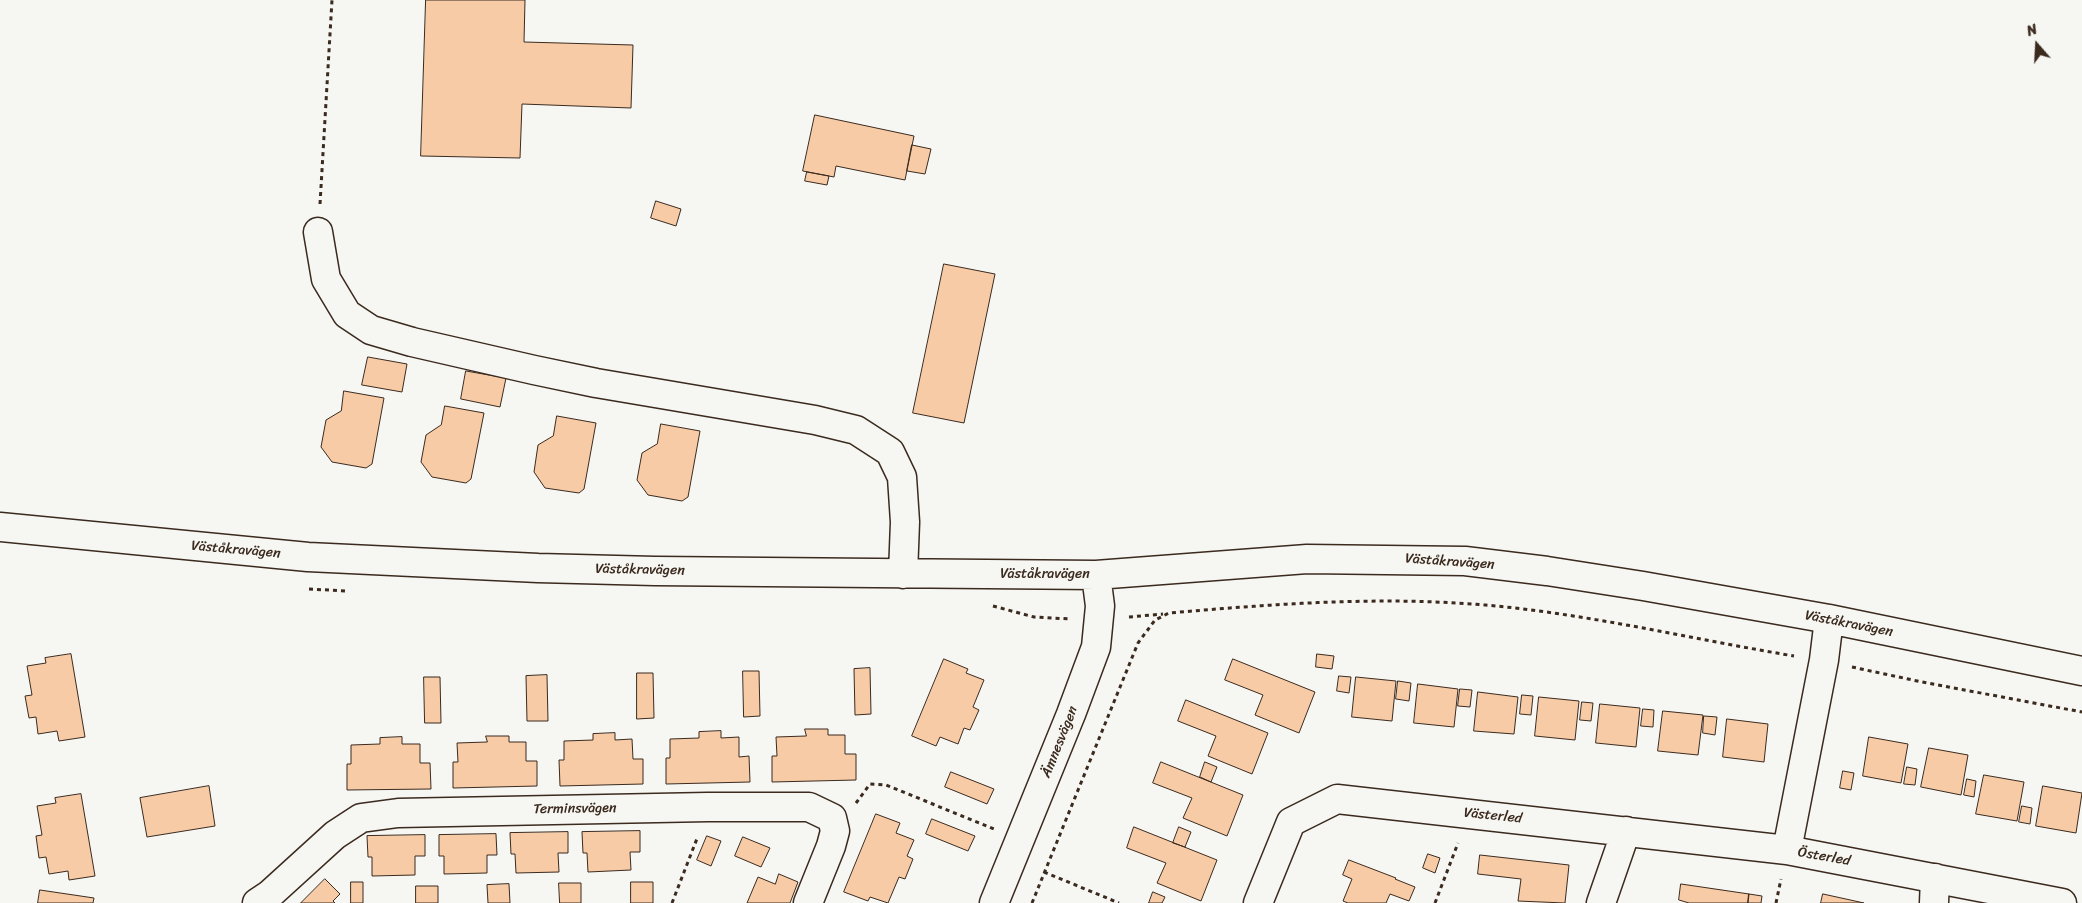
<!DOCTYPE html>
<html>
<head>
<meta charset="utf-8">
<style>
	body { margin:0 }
	#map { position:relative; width:2082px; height:903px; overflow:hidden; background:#f6f6f2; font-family:Sriracha,sans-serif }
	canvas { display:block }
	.north { position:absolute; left:2012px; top:20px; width:50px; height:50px; -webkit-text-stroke:4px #f6f6f2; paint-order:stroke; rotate:341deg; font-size:14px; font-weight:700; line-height:20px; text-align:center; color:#3b2a1e }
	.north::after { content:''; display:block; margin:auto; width:18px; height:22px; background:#3b2a1e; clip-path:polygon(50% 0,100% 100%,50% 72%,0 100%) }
</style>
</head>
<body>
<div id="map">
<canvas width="2082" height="903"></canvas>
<div class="north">N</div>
</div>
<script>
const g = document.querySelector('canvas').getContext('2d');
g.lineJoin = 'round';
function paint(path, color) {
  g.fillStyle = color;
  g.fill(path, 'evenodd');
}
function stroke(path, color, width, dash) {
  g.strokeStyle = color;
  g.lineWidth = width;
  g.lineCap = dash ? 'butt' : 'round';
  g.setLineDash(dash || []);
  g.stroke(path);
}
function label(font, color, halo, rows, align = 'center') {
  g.font = font + ' Sriracha,sans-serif';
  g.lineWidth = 4.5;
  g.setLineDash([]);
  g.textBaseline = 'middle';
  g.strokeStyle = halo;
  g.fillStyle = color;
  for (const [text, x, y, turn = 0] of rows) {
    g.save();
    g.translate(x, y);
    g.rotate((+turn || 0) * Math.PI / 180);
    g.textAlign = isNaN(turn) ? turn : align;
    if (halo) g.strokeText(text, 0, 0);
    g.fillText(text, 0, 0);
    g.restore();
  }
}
const building = new Path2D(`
	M 426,0 L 525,0 L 524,42 L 633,45 L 631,108 L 522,104 L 520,158 L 421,156 Z
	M 815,115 L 914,136 L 905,180 L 836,166 L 834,177 L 803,171 Z
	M 912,145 L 931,149 L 925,174 L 907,171 Z
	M 807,172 L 829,176 L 827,185 L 805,181 Z
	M 656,201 L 681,209 L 676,226 L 651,218 Z
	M 944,264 L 995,274 L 964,423 L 913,413 Z
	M 368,357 L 407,364 L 402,392 L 362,385 Z
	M 466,371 L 506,378 L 500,407 L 461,399 Z
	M 344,391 L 384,398 L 372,464 L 366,468 L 332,462 L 321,447 L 326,420 L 341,411 Z
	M 445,406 L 484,413 L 471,479 L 466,483 L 432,477 L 421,462 L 426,435 L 441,425 Z
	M 557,416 L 596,423 L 584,489 L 579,493 L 545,488 L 534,472 L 538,445 L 553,436 Z
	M 661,424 L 700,431 L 688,497 L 682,501 L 648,495 L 637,480 L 642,453 L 657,444 Z
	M 71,654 L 85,737 L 59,741 L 57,731 L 38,734 L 36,717 L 29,718 L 25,696 L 32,695 L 27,666 L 46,663 L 45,658 Z
	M 1317,654 L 1334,656 L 1332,669 L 1316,667 Z
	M 944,659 L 968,669 L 966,673 L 984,680 L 973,707 L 979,710 L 970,730 L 964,728 L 958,744 L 940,737 L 936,746 L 912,736 Z
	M 1233,659 L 1315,692 L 1299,733 L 1255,715 L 1263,695 L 1225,680 Z
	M 870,668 L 871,714 L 855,715 L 854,669 Z
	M 743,671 L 759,671 L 760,716 L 744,717 Z
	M 637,673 L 653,673 L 654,718 L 637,719 Z
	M 547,675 L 548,721 L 527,721 L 526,676 Z
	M 1339,676 L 1351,677 L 1349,693 L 1337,691 Z
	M 424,677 L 440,677 L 441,723 L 425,723 Z
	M 1356,677 L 1396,681 L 1392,721 L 1352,717 Z
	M 1398,681 L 1411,683 L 1409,701 L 1396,699 Z
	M 1418,684 L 1458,689 L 1454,727 L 1414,723 Z
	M 1460,689 L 1472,690 L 1470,707 L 1458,706 Z
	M 1478,692 L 1518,697 L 1514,734 L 1474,731 Z
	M 1522,695 L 1533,696 L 1531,715 L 1520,714 Z
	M 1539,697 L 1579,701 L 1575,740 L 1535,736 Z
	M 1186,700 L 1268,733 L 1252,774 L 1208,756 L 1216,736 L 1178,721 Z
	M 1582,702 L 1593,703 L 1591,721 L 1580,720 Z
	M 1600,704 L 1640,708 L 1636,747 L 1596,743 Z
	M 1643,709 L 1654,710 L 1653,727 L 1641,726 Z
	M 1663,711 L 1703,715 L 1698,755 L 1658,751 Z
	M 1704,716 L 1717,717 L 1715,735 L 1703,733 Z
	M 1727,719 L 1768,724 L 1764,762 L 1723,757 Z
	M 805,729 L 828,729 L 828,735 L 845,735 L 845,754 L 856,754 L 856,780 L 772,782 L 772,756 L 777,756 L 776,737 L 806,736 Z
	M 721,731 L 721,738 L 739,737 L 739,757 L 749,756 L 750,782 L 666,784 L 666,758 L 670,758 L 670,739 L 699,738 L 699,732 Z
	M 615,733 L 615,740 L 632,739 L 633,759 L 643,759 L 643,784 L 560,786 L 559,760 L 564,760 L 564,741 L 593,740 L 593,734 Z
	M 486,736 L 509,736 L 509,742 L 526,742 L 526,761 L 537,761 L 537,786 L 453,788 L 453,762 L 458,762 L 457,743 L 487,742 Z
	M 402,737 L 402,744 L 420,744 L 420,763 L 430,763 L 431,789 L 347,790 L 347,764 L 351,764 L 351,745 L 380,744 L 380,738 Z
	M 1869,737 L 1908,744 L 1901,783 L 1863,776 Z
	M 1929,748 L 1968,755 L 1961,795 L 1921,787 Z
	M 1161,762 L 1243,795 L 1227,836 L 1183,818 L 1192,798 L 1153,783 Z
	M 1205,762 L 1217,767 L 1211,782 L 1200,777 Z
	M 1907,767 L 1917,769 L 1915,785 L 1904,784 Z
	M 1843,771 L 1854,773 L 1851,790 L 1840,788 Z
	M 951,772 L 994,789 L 987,804 L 945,787 Z
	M 1984,775 L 2024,782 L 2017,821 L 1976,814 Z
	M 1967,779 L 1976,781 L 1974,797 L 1964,795 Z
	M 209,786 L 215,826 L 147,837 L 140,798 Z
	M 2043,786 L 2082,793 L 2076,833 L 2036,826 Z
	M 81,794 L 95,876 L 69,880 L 68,871 L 49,874 L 46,857 L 39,858 L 36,836 L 42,835 L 37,806 L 56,803 L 55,798 Z
	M 2022,806 L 2032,808 L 2030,824 L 2019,822 Z
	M 876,814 L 900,823 L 896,833 L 914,840 L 907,856 L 913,859 L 905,879 L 899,877 L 888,903 L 870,897 L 868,901 L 844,892 Z
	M 932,819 L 975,836 L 968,851 L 926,834 Z
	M 1134,827 L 1217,860 L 1201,901 L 1157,883 L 1166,863 L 1127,848 Z
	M 1179,827 L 1191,832 L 1185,847 L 1173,843 Z
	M 640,831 L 640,852 L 630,852 L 631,870 L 588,872 L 587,853 L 583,853 L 582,832 Z
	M 568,832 L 568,853 L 558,853 L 559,872 L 516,873 L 515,854 L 511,854 L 510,833 Z
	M 496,834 L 497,855 L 487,855 L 487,873 L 444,874 L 444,856 L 439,856 L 439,835 Z
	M 425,835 L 425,856 L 415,856 L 415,875 L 372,876 L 372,857 L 368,857 L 367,836 Z
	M 707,836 L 721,841 L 711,866 L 697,860 Z
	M 743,837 L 770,848 L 761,867 L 735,856 Z
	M 1428,854 L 1440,858 L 1435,873 L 1423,868 Z
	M 1480,855 L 1569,865 L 1565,903 L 1518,901 L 1521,879 L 1478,874 Z
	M 1349,860 L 1396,878 L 1395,879 L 1415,887 L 1409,901 L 1390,894 L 1386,903 L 1348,903 L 1343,901 L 1352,879 L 1343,875 Z
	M 779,874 L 798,882 L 790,903 L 747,903 L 758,877 L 775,884 Z
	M 325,879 L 340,894 L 333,901 L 335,903 L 301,903 Z
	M 351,882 L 363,882 L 363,903 L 351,903 Z
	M 631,882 L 653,882 L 653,903 L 631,903 Z
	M 559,883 L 581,883 L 581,903 L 560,903 Z
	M 509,884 L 510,903 L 488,903 L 487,885 Z
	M 1681,884 L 1749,894 L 1748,903 L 1689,903 L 1679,900 Z
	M 416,886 L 438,886 L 438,903 L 416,903 Z
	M 40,890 L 94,898 L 93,903 L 38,903 Z
	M 1153,892 L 1165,897 L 1162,903 L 1149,903 Z
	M 1749,894 L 1762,896 L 1761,903 L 1748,903 Z
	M 1823,894 L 1864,903 L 1821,903 Z`);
paint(building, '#f7cba6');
stroke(building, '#3b2a1e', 1);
const minor = new Path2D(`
	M 318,232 L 326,279 L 347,314 L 371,330 L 412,342 L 534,370 L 596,383 L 815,420 L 856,430 L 890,452 L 902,477 L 905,522 L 903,574
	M 0,527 L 308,557 L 538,568 L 655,571 L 1096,575 L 1307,559 L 1465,561 L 1547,571 L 1643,586 L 1829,619 L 2082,671
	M 1787,850 L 1824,660 L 1829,619
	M 257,903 L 269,895 L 335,835 L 361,818 L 398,813 L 708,807 L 809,807 L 832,818 L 835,831 L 831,846 L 808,903
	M 994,903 L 1071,714 L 1096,647 L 1100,606 L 1096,575
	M 1258,903 L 1291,822 L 1337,799 L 1787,850 L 2062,903
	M 1601,903 L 1626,831
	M 1934,903 L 1935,878`);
stroke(minor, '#3b2a1e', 31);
stroke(new Path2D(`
	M 320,204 L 332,0
	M 309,589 L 347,591
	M 993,606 L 1034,617 L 1071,619
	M 1129,617 L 1163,614
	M 1852,667 L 1922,682 L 2082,712
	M 856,803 L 870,784 L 886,785 L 994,829
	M 1044,872 L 1119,903
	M 672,903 L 698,836
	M 1032,903 L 1138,643 L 1155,620 L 1169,613 C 1274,604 1379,596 1485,605 C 1589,614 1692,639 1794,656
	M 1435,903 L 1458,843
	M 1776,903 L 1781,879`), '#3b2a1e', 3, [4, 4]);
stroke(minor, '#f6f6f2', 28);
label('14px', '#3b2a1e', '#f6f6f2', [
	["Väståkravägen",236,550,5],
	["Väståkravägen",1450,562,4],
	["Väståkravägen",640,570,1],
	["Väståkravägen",1045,574],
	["Väståkravägen",1849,624,11],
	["Ämnesvägen",1060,742,-68],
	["Terminsvägen",575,809,-1],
	["Västerled",1493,816,6],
	["Österled",1824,857,10]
]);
</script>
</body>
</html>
